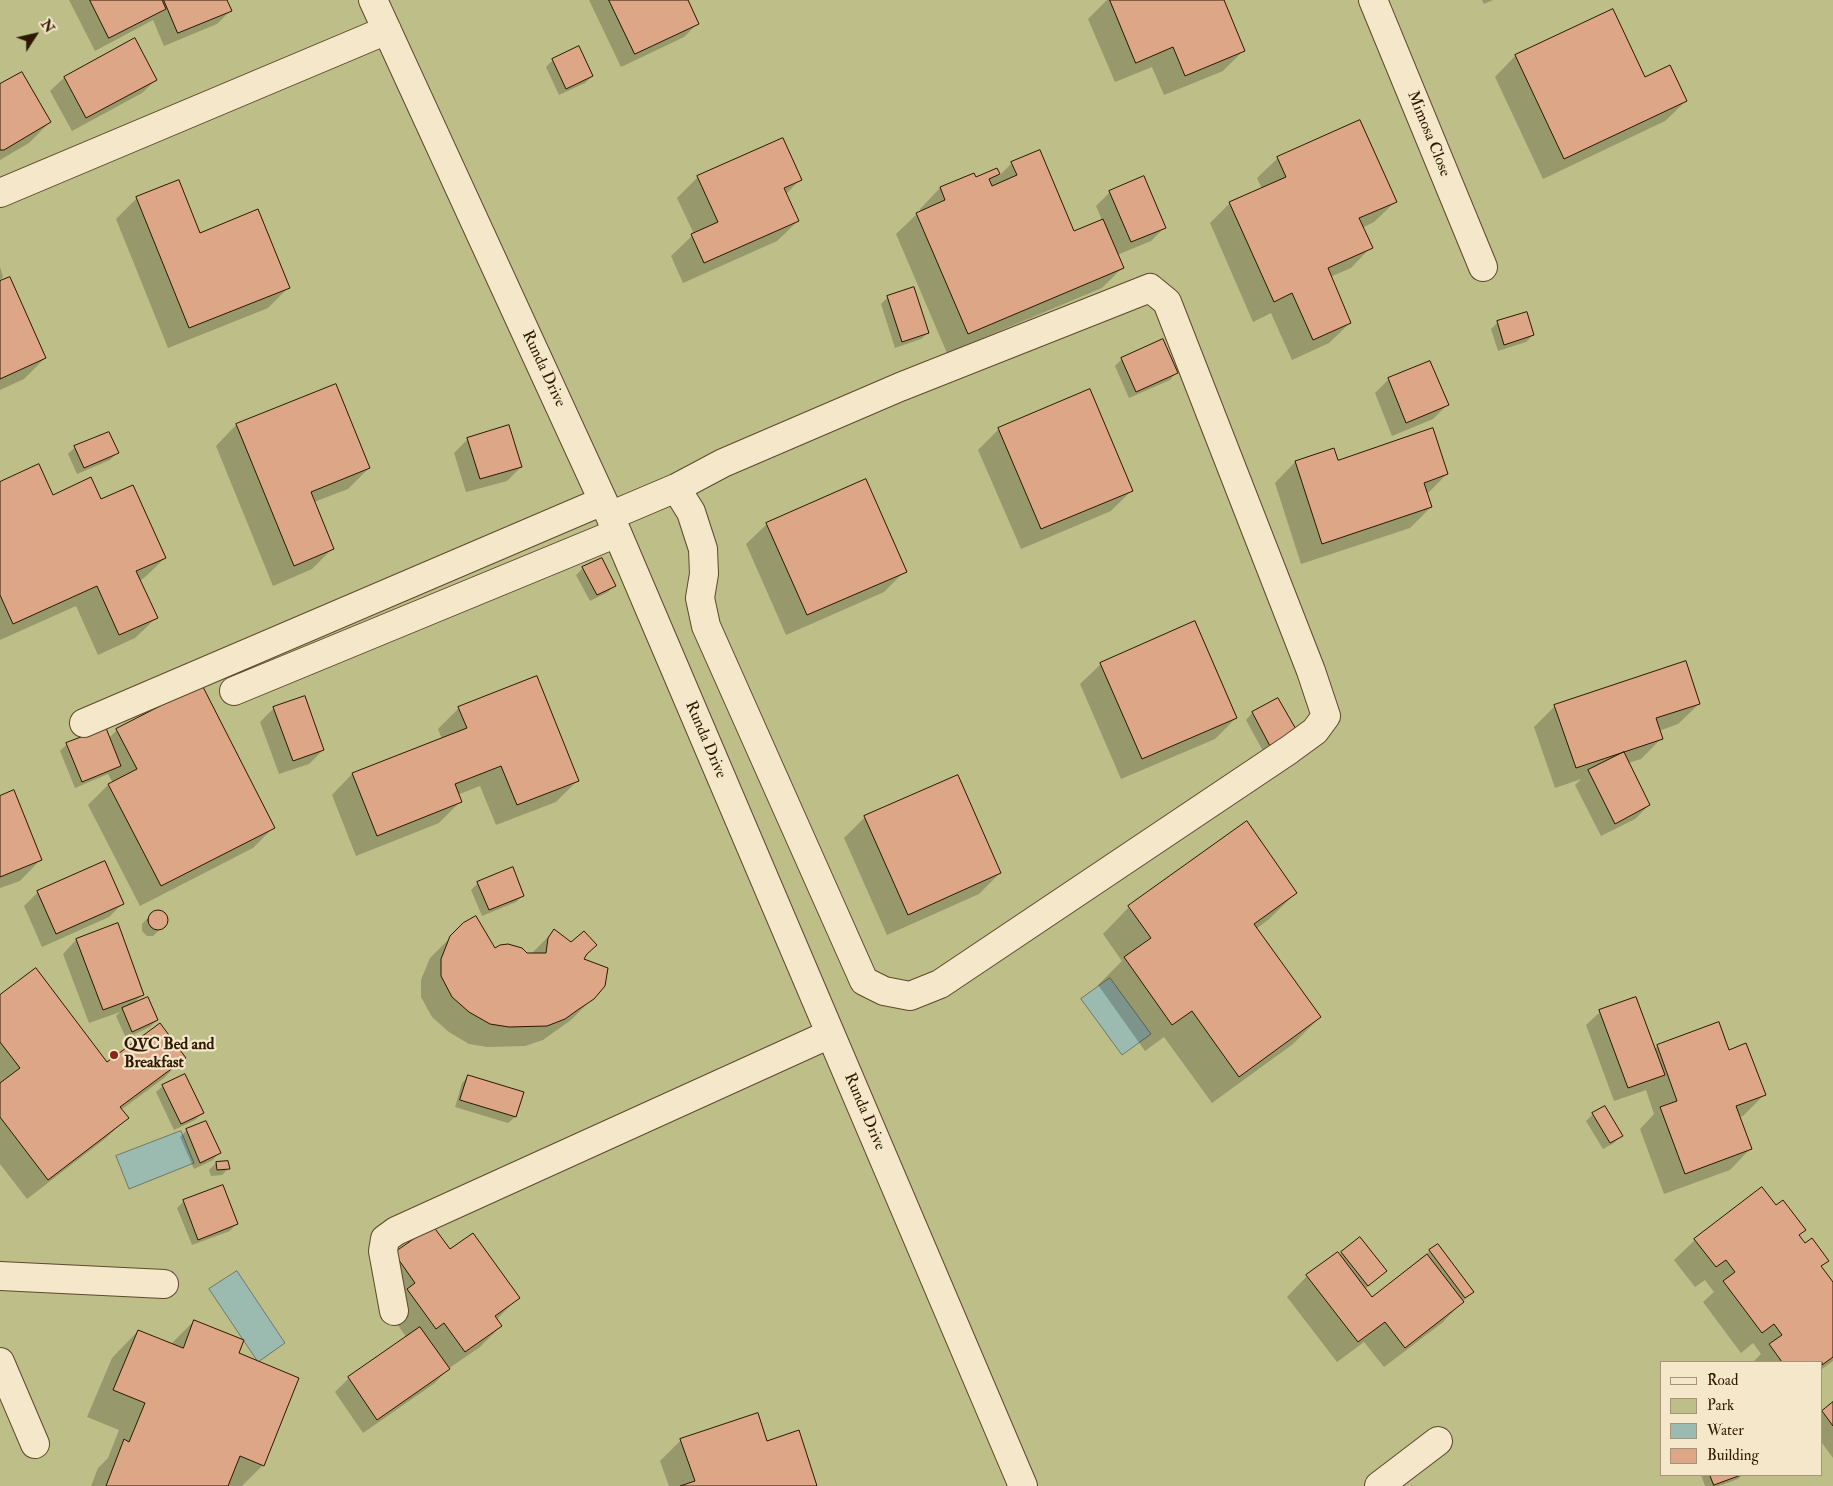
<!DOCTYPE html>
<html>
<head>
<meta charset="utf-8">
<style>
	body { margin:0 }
	#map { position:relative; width:1833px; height:1486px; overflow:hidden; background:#f0daae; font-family:"IM FELL Double Pica",serif }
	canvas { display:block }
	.legend { position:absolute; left:1660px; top:1361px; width:162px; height:115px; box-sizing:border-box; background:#f5e7ca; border:1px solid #a59479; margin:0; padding:6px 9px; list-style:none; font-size:15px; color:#2e1800 }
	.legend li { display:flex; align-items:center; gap:10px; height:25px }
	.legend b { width:25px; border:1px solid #a59479 }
	.north { position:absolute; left:10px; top:10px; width:50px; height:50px; -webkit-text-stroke:4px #f5e7ca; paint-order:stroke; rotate:55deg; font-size:14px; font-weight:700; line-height:20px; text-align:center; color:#2e1800 }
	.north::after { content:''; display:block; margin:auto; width:18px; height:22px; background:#2e1800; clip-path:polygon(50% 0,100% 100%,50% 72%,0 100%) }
</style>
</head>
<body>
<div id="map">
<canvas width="1833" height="1486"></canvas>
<ul class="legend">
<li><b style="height:6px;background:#f5e7ca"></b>Road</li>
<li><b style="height:14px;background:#bdbe88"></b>Park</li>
<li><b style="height:14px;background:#9bbab0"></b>Water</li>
<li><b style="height:14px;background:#dca687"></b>Building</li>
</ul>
<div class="north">N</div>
</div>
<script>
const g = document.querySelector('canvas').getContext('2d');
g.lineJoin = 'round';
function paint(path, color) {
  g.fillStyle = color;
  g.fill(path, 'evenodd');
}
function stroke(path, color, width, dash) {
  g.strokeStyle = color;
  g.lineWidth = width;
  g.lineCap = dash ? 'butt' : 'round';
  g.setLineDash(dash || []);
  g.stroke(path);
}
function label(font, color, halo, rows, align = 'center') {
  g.font = font + ' "IM FELL Double Pica",serif';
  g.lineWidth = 4.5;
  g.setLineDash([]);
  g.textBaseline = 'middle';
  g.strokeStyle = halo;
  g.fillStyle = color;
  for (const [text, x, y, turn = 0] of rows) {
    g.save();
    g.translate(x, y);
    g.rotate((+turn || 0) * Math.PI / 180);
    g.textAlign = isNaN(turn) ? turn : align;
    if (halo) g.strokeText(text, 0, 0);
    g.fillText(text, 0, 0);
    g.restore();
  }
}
paint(new Path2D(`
	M 0,0 L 1833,0 L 1833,1486 L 0,1486 ZM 1662,1362 L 1822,1362 L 1822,1475 L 1662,1475 Z`), '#bdbe88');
const water = new Path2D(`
	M 1110,978 L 1151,1034 L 1122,1055 L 1081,999 Z
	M 181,1131 L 194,1163 L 129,1189 L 116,1156 Z
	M 237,1271 L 285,1343 L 258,1362 L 209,1289 Z`);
paint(water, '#9bbab0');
stroke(water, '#6f796a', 1);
paint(new Path2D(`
	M 69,0 L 226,0 L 231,10 L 217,24 L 164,46 L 153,20 L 95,51 Z
	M 589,0 L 686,0 L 697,24 L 684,37 L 621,67 Z
	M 1107,0 L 1222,0 L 1244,50 L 1223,71 L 1164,95 L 1152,67 L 1115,82 L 1088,19 Z
	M 1482,0 L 1493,0 L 1484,4 Z
	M 1612,11 L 1644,79 L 1686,101 L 1665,121 L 1543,179 L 1495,77 L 1515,56 Z
	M 553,60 L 592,76 L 585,83 L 559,95 L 546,67 Z
	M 64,78 L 156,80 L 142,93 L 72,131 L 50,91 Z
	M 0,86 L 50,122 L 29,143 L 0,160 Z
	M 1278,158 L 1395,202 L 1374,222 L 1362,228 L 1371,247 L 1351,268 L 1330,277 L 1350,323 L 1329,343 L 1292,360 L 1271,313 L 1253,322 L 1210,223 L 1230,203 L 1262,189 L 1257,178 Z
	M 1012,163 L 1073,233 L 1102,220 L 1096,206 L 1110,192 L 1165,227 L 1151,241 L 1117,255 L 1122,268 L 1102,288 L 947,353 L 896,234 L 917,214 L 921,212 L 920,209 L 940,188 L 976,179 L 997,170 L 999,176 Z
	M 698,177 L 801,179 L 785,195 L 798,221 L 777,241 L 683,283 L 671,256 L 694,234 L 677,198 Z
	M 137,198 L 199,234 L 289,287 L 268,308 L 168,348 L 116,219 Z
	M 0,267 L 3,277 L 0,280 Z
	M 0,283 L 45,358 L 24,379 L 0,390 Z
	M 888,297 L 928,333 L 921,339 L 895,348 L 881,304 Z
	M 1498,322 L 1533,335 L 1526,342 L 1498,351 L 1491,329 Z
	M 1122,359 L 1176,373 L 1170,380 L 1129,398 L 1115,366 Z
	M 1389,379 L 1447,405 L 1433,419 L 1392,436 L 1375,393 Z
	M 335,386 L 369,468 L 348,489 L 314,502 L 333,548 L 312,569 L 273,586 L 216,446 L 236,425 Z
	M 999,429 L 1132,490 L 1111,511 L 1021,549 L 978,450 Z
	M 468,439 L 521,467 L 507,481 L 466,492 L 454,453 Z
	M 75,447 L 117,453 L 110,460 L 77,474 L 68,454 Z
	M 1333,450 L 1337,461 L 1447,474 L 1426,495 L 1431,507 L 1410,528 L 1301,564 L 1275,483 L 1295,462 Z
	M 0,483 L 53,497 L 101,501 L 165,558 L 144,578 L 139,581 L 156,618 L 135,638 L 98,655 L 76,606 L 0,640 Z
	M 767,524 L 905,571 L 884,592 L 786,635 L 746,544 Z
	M 583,568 L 614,586 L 608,592 L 590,601 L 576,575 Z
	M 1101,664 L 1236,718 L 1215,739 L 1121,779 L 1080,684 Z
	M 1278,699 L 1295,731 L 1263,751 L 1246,720 L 1252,713 Z
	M 1699,704 L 1678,724 L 1659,731 L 1662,738 L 1641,759 L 1628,763 L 1649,805 L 1635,819 L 1601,836 L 1575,785 L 1581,779 L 1555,788 L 1534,727 L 1555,706 Z
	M 274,708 L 323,750 L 309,764 L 279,774 L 260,722 Z
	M 459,708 L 577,781 L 556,802 L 496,825 L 480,786 L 457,795 L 460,802 L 439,823 L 356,856 L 332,795 L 352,774 L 442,739 L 438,729 Z
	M 117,730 L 273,828 L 253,848 L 140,906 L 88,805 L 108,785 L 113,783 L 108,774 L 75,788 L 60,751 L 67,744 L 109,738 Z
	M 0,797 L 40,860 L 20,881 L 0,888 Z
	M 865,817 L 1000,873 L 979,894 L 887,935 L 844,838 Z
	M 478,883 L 522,896 L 516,902 L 482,916 L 471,890 Z
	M 38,892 L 123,903 L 109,917 L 42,947 L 24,906 Z
	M 1296,893 L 1269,919 L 1256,929 L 1320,1017 L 1293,1044 L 1212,1103 L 1164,1037 L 1145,1051 L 1098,985 L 1122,961 L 1103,934 L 1129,907 Z
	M 154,912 L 162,912 L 166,917 L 166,923 L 153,936 L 147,936 L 142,931 L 142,924 Z
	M 554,931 L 582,960 L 593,998 L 571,1020 L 543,1040 L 525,1046 L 487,1047 L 469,1044 L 449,1032 L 432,1017 L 421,997 L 421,980 L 430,958 L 451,937 L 494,950 L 531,954 Z
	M 76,940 L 143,994 L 132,1005 L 157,1020 L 150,1027 L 126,1038 L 116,1016 L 120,1012 L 89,1023 L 63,954 Z
	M 0,997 L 107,1064 L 184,1058 L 164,1078 L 121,1110 L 127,1118 L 106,1138 L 27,1199 L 0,1164 Z
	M 1600,1012 L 1654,1049 L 1658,1046 L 1764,1095 L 1743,1116 L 1739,1117 L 1750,1149 L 1730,1170 L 1664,1194 L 1640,1129 L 1654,1114 L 1646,1090 L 1614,1101 L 1586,1025 Z
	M 469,1076 L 515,1117 L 508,1123 L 455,1107 L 462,1083 Z
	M 163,1086 L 202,1113 L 195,1120 L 174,1130 L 156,1092 Z
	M 1593,1114 L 1621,1136 L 1614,1143 L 1603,1149 L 1586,1121 Z
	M 187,1130 L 219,1153 L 213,1160 L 194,1169 L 180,1137 Z
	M 227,1162 L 229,1168 L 222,1175 L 211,1176 L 209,1170 L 216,1163 Z
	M 184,1201 L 236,1224 L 230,1231 L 192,1245 L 177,1208 Z
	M 1798,1236 L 1805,1245 L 1827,1261 L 1821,1267 L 1833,1284 L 1833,1361 L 1822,1369 L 1822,1362 L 1753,1362 L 1761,1354 L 1753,1343 L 1741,1353 L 1703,1302 L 1714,1292 L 1705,1280 L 1695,1287 L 1674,1260 L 1695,1240 Z
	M 449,1251 L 518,1298 L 496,1320 L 501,1326 L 480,1347 L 448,1369 L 435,1383 L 363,1433 L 335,1392 L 349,1378 L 407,1338 L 387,1310 L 395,1254 Z
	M 1430,1251 L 1472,1292 L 1442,1323 L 1384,1367 L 1364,1342 L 1337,1362 L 1287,1297 L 1307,1276 L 1342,1253 L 1379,1277 L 1365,1289 L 1372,1298 Z
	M 194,1321 L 237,1353 L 263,1465 L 242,1486 L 91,1486 L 98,1468 L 108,1458 L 119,1430 L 87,1417 L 112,1358 L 138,1331 L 171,1344 Z
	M 1833,1404 L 1833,1458 L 1822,1443 L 1822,1413 Z
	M 681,1440 L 766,1443 L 816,1486 L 669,1486 L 660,1461 Z
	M 1701,1475 L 1742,1475 L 1738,1479 L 1719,1486 L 1705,1486 Z`), '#0003');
const building = new Path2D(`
	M 90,0 L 162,0 L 166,9 L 109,38 Z
	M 164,0 L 227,0 L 232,11 L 178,33 Z
	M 609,0 L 688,0 L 699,24 L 635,54 Z
	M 1110,0 L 1224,0 L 1245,51 L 1185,76 L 1173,47 L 1136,63 Z
	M 1613,9 L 1645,77 L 1670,65 L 1687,101 L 1564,159 L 1515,55 Z
	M 135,38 L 157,80 L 86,118 L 64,77 Z
	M 579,46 L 593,76 L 566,89 L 552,59 Z
	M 22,72 L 51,122 L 4,150 L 0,150 L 0,84 Z
	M 1360,120 L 1397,202 L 1359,218 L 1373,248 L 1328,268 L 1351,323 L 1313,340 L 1292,293 L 1274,302 L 1229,202 L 1286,177 L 1277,157 Z
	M 783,138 L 802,180 L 784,188 L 799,221 L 704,263 L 691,234 L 718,222 L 697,176 Z
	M 1040,150 L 1074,231 L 1103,219 L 1124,268 L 968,334 L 916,213 L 945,200 L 940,187 L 974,173 L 976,177 L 997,168 L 1000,174 L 989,179 L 992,186 L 1017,175 L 1011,162 Z
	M 1144,176 L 1166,228 L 1131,242 L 1109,191 Z
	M 179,180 L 200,233 L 258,209 L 290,288 L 189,328 L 136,197 Z
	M 10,277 L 46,358 L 0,379 L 0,281 Z
	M 914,287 L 929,333 L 902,342 L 887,296 Z
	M 1527,312 L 1534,335 L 1504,345 L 1497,321 Z
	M 1163,339 L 1178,373 L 1136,392 L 1121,358 Z
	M 1430,361 L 1449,405 L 1406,423 L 1388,378 Z
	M 336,384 L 370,468 L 311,492 L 334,549 L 294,566 L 236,424 Z
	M 1090,389 L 1133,491 L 1041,529 L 998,428 Z
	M 509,425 L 522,467 L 480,479 L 467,438 Z
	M 1433,428 L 1448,474 L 1424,483 L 1432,507 L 1322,544 L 1295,461 L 1334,448 L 1338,460 Z
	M 109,432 L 119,453 L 84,468 L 74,446 Z
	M 39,464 L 53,495 L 91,477 L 101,499 L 133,485 L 166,558 L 136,571 L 158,618 L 119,635 L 97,586 L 13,624 L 0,595 L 0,482 Z
	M 866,479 L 907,572 L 807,615 L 766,523 Z
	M 602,558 L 616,586 L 597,595 L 582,567 Z
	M 1195,621 L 1237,718 L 1142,759 L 1100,663 Z
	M 1686,661 L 1700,704 L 1656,718 L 1663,739 L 1576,768 L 1554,705 Z
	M 537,676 L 579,781 L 517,805 L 501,766 L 455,784 L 462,802 L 377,836 L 352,773 L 467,728 L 458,707 Z
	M 202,685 L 275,828 L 161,886 L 108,784 L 137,769 L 116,729 Z
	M 305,696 L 324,750 L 293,761 L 273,707 Z
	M 1278,698 L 1297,731 L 1270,746 L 1252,712 Z
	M 106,728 L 121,766 L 82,782 L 66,743 Z
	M 1624,752 L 1650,805 L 1615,824 L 1588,770 Z
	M 958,775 L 1001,873 L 908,915 L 864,816 Z
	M 14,790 L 42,860 L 0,877 L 0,796 Z
	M 1247,821 L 1297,893 L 1254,924 L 1321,1017 L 1239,1077 L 1192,1011 L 1172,1025 L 1124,957 L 1151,938 L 1128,906 Z
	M 105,861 L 124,904 L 56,934 L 37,891 Z
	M 513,867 L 524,896 L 489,910 L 477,882 Z
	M148 920a10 10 0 1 1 20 0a10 10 0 1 1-20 0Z
	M 476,916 L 495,948 L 500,945 L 508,944 L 522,948 L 527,953 L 546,953 L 548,938 L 554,929 L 571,942 L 584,931 L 597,945 L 587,954 L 584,959 L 608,968 L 605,986 L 594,999 L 579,1009 L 565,1019 L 547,1026 L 509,1027 L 490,1024 L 469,1012 L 452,997 L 441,976 L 441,959 L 450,936 L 463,923 Z
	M 118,923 L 144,995 L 103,1010 L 76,939 Z
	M 36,968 L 107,1062 L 160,1023 L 186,1058 L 120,1107 L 129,1118 L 48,1180 L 0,1117 L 0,1083 L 20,1068 L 0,1042 L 0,995 Z
	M 148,997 L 158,1020 L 132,1032 L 122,1008 Z
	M 1636,997 L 1665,1075 L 1628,1088 L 1599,1010 Z
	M 1719,1022 L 1729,1050 L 1746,1043 L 1766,1095 L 1736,1106 L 1752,1149 L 1685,1174 L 1660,1107 L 1677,1101 L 1657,1045 Z
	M 185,1074 L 204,1113 L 181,1124 L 162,1085 Z
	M 468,1075 L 524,1092 L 516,1117 L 460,1100 Z
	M 1605,1106 L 1623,1136 L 1610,1143 L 1592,1113 Z
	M 206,1121 L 221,1153 L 200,1163 L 186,1129 Z
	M 228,1161 L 230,1169 L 217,1170 L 216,1162 Z
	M 223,1185 L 238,1224 L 198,1240 L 183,1200 Z
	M 1762,1187 L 1776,1205 L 1783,1200 L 1806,1230 L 1799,1235 L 1805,1243 L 1812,1238 L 1829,1261 L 1821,1266 L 1833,1282 L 1833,1357 L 1822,1365 L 1822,1362 L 1782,1362 L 1769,1344 L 1782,1335 L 1774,1324 L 1762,1333 L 1723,1281 L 1735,1272 L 1726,1260 L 1716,1267 L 1694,1239 Z
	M 433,1226 L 450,1249 L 473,1233 L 520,1298 L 495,1316 L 502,1326 L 465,1352 L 444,1323 L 436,1329 L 407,1289 L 415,1283 L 394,1253 Z
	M 1360,1237 L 1387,1271 L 1368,1286 L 1341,1252 Z
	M 1438,1244 L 1474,1292 L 1465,1298 L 1429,1250 Z
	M 1338,1252 L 1372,1297 L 1427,1254 L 1464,1302 L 1405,1348 L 1385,1322 L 1358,1342 L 1306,1275 Z
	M 194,1320 L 244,1340 L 239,1353 L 299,1378 L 264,1466 L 240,1456 L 228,1486 L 106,1486 L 124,1439 L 129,1442 L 145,1403 L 113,1390 L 138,1330 L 183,1348 Z
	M 420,1327 L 450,1369 L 377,1420 L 348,1377 Z
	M 1833,1402 L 1833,1426 L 1822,1411 Z
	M 758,1413 L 767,1441 L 799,1430 L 817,1486 L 680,1486 L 695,1481 L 680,1439 Z
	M 1710,1475 L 1741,1475 L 1714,1485 Z`);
paint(building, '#dca687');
stroke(building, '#2e1800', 1);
const minor = new Path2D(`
	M 373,0 L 610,516 L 1023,1486
	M 1373,0 L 1483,267
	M 0,193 L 387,30
	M 610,516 L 676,488 L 723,463 L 900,387 L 1150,288 L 1167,302 L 1311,671 L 1326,716 L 1315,731 L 1289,750 L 940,984 L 910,996 L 884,991 L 864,981 L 706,626 L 700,598 L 704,574 L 703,549 L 691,512 L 676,488
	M 234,691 L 617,533
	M 84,723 L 603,501
	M 0,1276 L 164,1284
	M 394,1311 L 383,1251 L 385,1239 L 396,1231 L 830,1034
	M 0,1362 L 35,1444
	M 1379,1486 L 1438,1441`);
stroke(minor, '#5e482c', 30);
stroke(minor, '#f5e7ca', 28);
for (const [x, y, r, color] of [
	[114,1055,5,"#8f2418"]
]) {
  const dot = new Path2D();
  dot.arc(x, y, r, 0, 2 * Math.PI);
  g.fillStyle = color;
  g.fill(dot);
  stroke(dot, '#f5e7ca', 2);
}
label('16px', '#2e1800', '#f5e7ca', [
	["Mimosa Close",1428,134,68],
	["Runda Drive",543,369,65],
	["Runda Drive",705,740,67],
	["Runda Drive",864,1112,67]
]);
label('bold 16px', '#2e1800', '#f5e7ca', [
	["QVC Bed and",124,1046],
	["Breakfast",124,1064]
], 'left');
</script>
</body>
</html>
